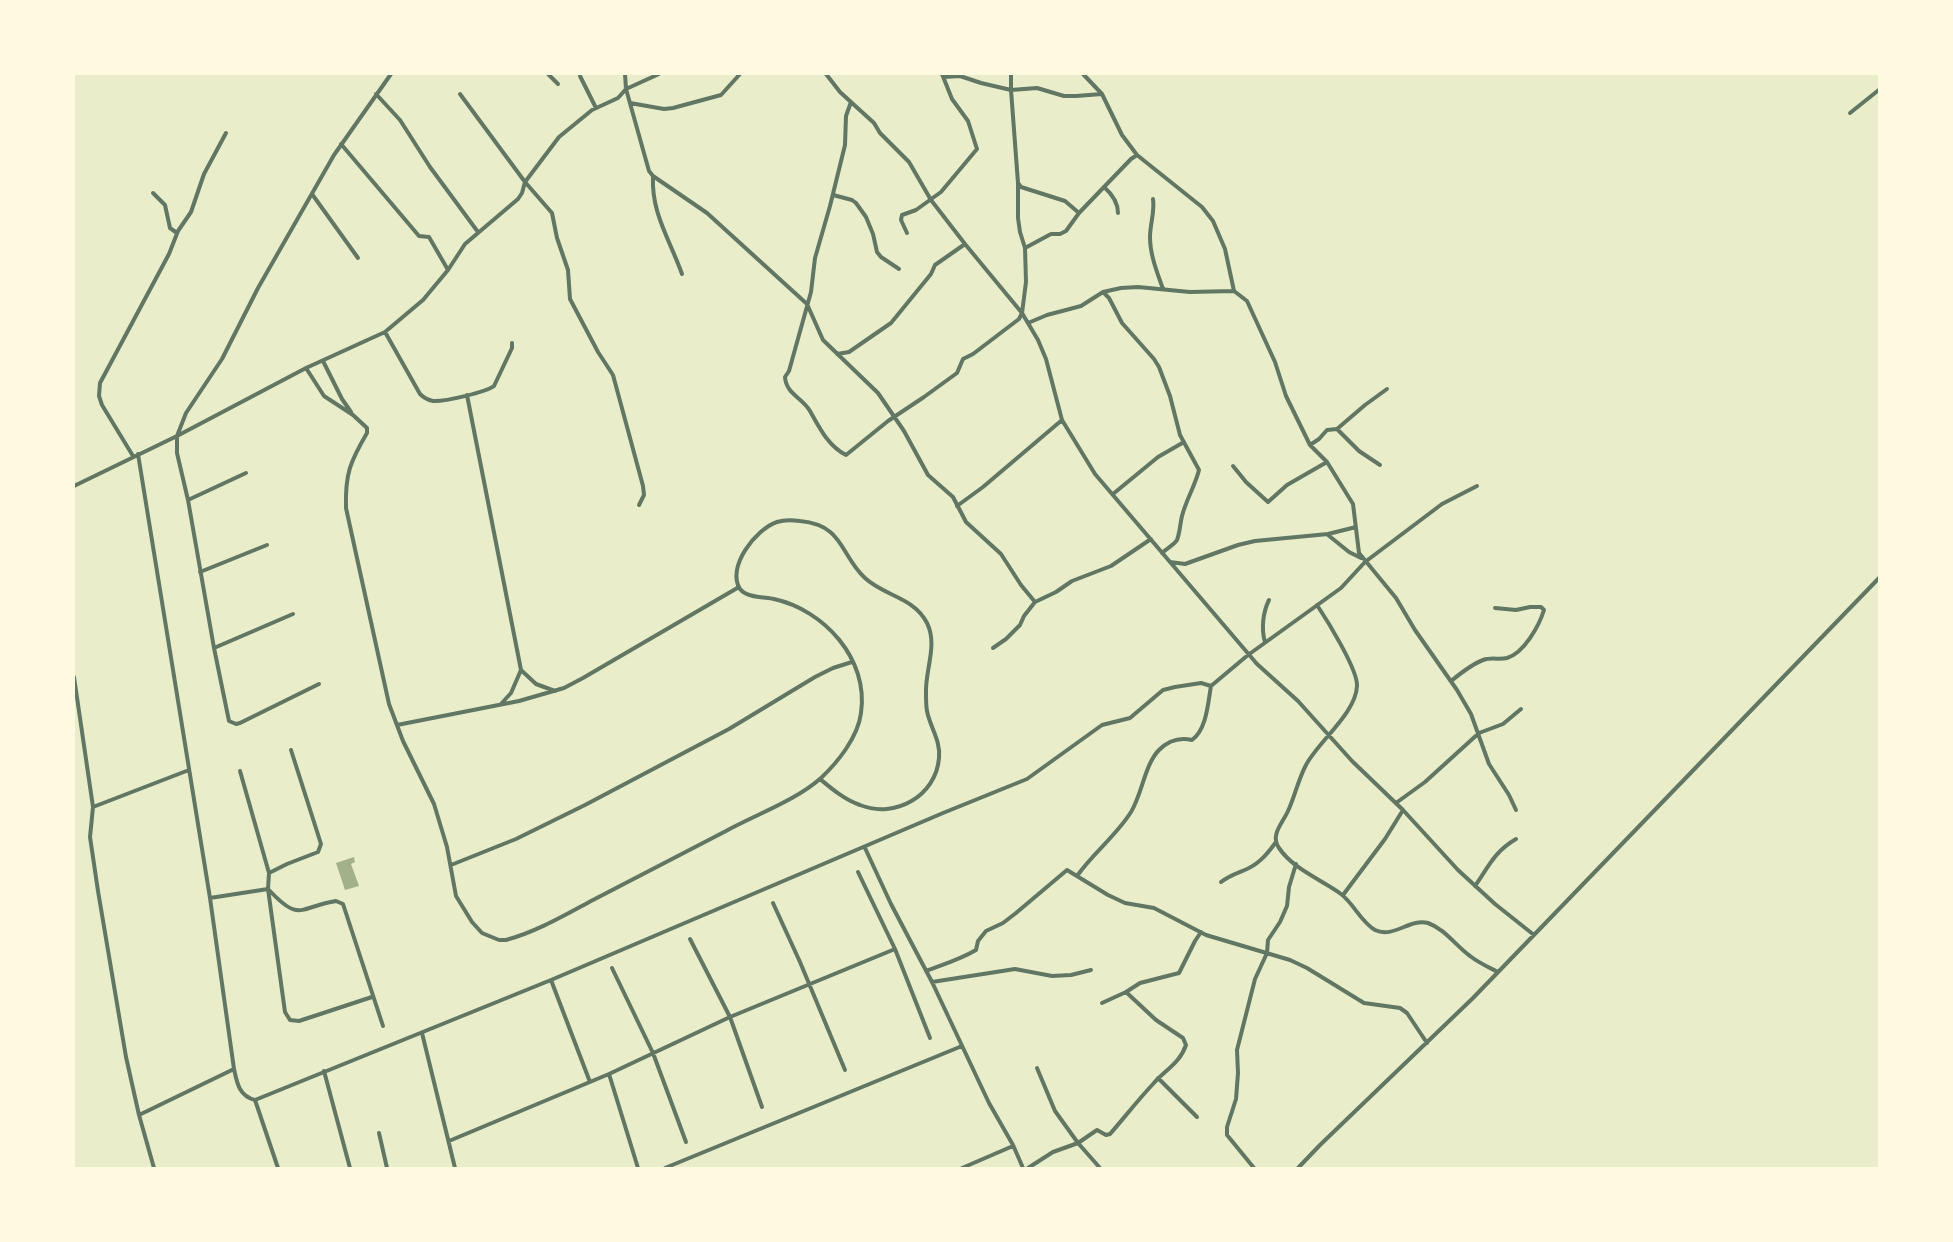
<!DOCTYPE html>
<html>
<head>
<meta charset="utf-8">
<style>
	body { margin:0 }
	#map { position:relative; width:1953px; height:1242px; overflow:hidden; background:#e9edc9; font-family:"PT Sans Narrow",sans-serif }
	canvas { display:block }
	.frame { position:absolute; inset:0; border:75px solid #fefae0; pointer-events:none }
</style>
</head>
<body>
<div id="map">
<canvas width="1953" height="1242"></canvas>
<div class="frame"></div>
</div>
<script>
const g = document.querySelector('canvas').getContext('2d');
g.lineJoin = 'round';
function paint(path, color) {
  g.fillStyle = color;
  g.fill(path, 'evenodd');
}
function stroke(path, color, width, dash) {
  g.strokeStyle = color;
  g.lineWidth = width;
  g.lineCap = dash ? 'butt' : 'round';
  g.setLineDash(dash || []);
  g.stroke(path);
}
paint(new Path2D(`
	M 354,857 L 355,862 L 351,864 L 359,886 L 345,890 L 336,863 Z`), '#a3b18a');
stroke(new Path2D(`
	M 548,74 L 558,84
	M 625,74 L 626,89 L 649,171 L 653,176 L 707,213 L 807,304 L 823,340 L 878,393 L 904,431 L 928,475 L 953,497 L 966,522 L 1001,554 L 1021,585 L 1035,602
	M 826,74 L 840,92 L 874,123 L 880,133 L 909,162 L 931,200 L 965,244 L 1022,313 L 1038,340 L 1046,359 L 1062,420 L 1095,474 L 1257,664 L 1298,701 L 1352,761 L 1403,810 L 1458,870 L 1495,904 L 1534,935
	M 1083,74 L 1102,94 L 1122,135 L 1137,155 L 1202,207 L 1213,221 L 1225,249 L 1234,291
	M 580,76 L 596,108
	M 944,77 L 960,76 L 981,83 L 1011,90 L 1011,74
	M 376,94 L 400,120 L 430,167 L 478,232
	M 460,94 L 525,182 L 552,213 L 557,238 L 568,270 L 570,299 L 598,352 L 613,375 L 643,486 L 644,495 L 639,505
	M 851,102 L 846,116 L 845,145 L 830,206 L 815,258 L 811,292 L 789,371 L 785,377 C 786,394 803,398 810,411 C 819,427 828,446 846,455 L 888,421 L 924,397 L 957,373 L 963,359 L 973,354 L 1019,319 L 1022,313 L 1026,282 L 1025,248 L 1020,232 L 1018,218 L 1018,183 L 1011,90 L 1037,88 L 1064,96 L 1076,96 L 1102,94
	M 630,103 L 664,109 L 673,108 L 721,95 L 740,74
	M 1850,113 L 1880,89
	M 341,144 L 419,236 L 429,237 L 448,270
	M 653,176 C 651,213 670,240 682,274
	M 1019,184 L 1021,187 L 1065,201 L 1079,213
	M 153,193 L 165,205 L 170,228 L 177,233
	M 312,194 L 358,258
	M 833,195 L 852,200 L 856,203 L 866,217 L 873,234 L 877,252 L 881,257 L 899,269
	M 1153,199 C 1155,212 1150,224 1150,237 C 1150,255 1157,272 1163,289
	M 1118,213 C 1118,203 1112,194 1104,187 L 1131,159 L 1137,155
	M 907,233 L 901,220 L 902,215 L 916,210 L 941,192 L 977,149 L 968,121 L 952,99 L 942,74
	M 1025,248 L 1051,234 L 1060,234 L 1066,231 L 1079,213 L 1104,187
	M 1103,292 L 1109,298 L 1122,323 L 1154,359 L 1159,367 L 1170,396 L 1180,435 L 1199,470 C 1195,486 1186,500 1182,516 C 1180,524 1180,532 1177,540 C 1174,545 1167,548 1162,553
	M 1028,323 L 1047,315 L 1081,306 L 1103,292 L 1121,288 L 1138,287 L 1190,292 L 1234,291 L 1247,301 L 1275,362 L 1286,396 L 1310,445 L 1327,462 L 1353,504 L 1359,553 L 1396,598 L 1415,630 L 1457,690 L 1471,714 L 1489,764 L 1509,795 L 1516,810
	M 385,332 L 420,394 C 424,398 428,400 433,401 C 444,402 486,392 494,386 L 512,348 L 512,343
	M 837,354 L 849,352 L 891,323 L 931,274 L 935,265 L 965,244
	M 323,361 L 342,399 L 351,412
	M 306,368 L 324,396 L 353,415 L 367,428 L 367,433 C 350,462 345,474 346,508 L 389,704 L 403,741 L 434,804 L 447,847 L 456,896 L 472,922 L 482,933 L 499,940 L 506,940 C 536,932 565,915 593,900 C 638,877 682,854 726,831 C 757,814 795,801 821,778 C 838,762 858,737 861,713 C 869,659 824,610 774,599 C 765,597 747,598 740,589 C 726,567 756,529 777,522 C 783,520 793,520 800,521 C 844,525 840,555 865,578 C 884,596 914,597 927,623 C 938,645 925,670 926,693 C 926,699 926,706 927,711 C 930,727 941,741 939,758 C 936,796 895,819 860,805 C 845,800 832,789 820,779
	M 467,395 L 521,670 L 511,693 L 501,704
	M 1337,429 L 1359,451 L 1380,465
	M 1310,445 L 1319,439 L 1327,430 L 1337,429 L 1365,405 L 1387,389
	M 138,454 L 210,898 L 234,1069 C 237,1083 239,1096 255,1100 L 551,980 L 943,813 L 1027,779 L 1102,725 L 1130,718 L 1163,690 L 1175,687 L 1201,683 L 1211,686 L 1248,655 L 1341,588 L 1365,562 L 1442,504 L 1477,486
	M 133,456 L 102,405 L 99,396 L 100,383 L 169,254 L 178,231 L 191,212 L 204,174 L 226,133
	M 1233,466 L 1246,482 L 1268,502 L 1287,485 L 1327,462
	M 74,486 L 177,436 L 306,368 L 385,332 L 423,300 L 448,270 L 465,244 L 518,199 L 522,193 L 525,182 L 559,137 L 592,110 L 618,98 L 626,89 L 659,74
	M 1113,494 L 1158,457 L 1184,442
	M 188,500 L 246,473
	M 957,506 L 983,487 L 1062,420
	M 1328,535 L 1349,552 L 1361,558
	M 1170,562 L 1185,564 L 1238,545 L 1255,541 L 1328,534 L 1356,527
	M 200,572 L 267,545
	M 1317,605 C 1327,620 1358,670 1357,686 C 1356,713 1318,742 1306,765 C 1298,780 1295,796 1288,811 C 1282,824 1270,835 1279,848 C 1293,869 1322,880 1341,894 C 1354,904 1361,922 1375,930 C 1393,939 1410,918 1428,923 C 1445,929 1456,946 1470,956 C 1479,963 1488,967 1498,972
	M 1265,642 C 1261,629 1263,612 1269,600
	M 214,648 L 293,614
	M 993,648 L 1006,639 L 1020,625 L 1024,616 L 1035,602 L 1056,592 L 1072,581 L 1111,566 L 1151,539
	M 521,670 L 536,684 L 555,691
	M 74,677 L 93,807 L 90,837 L 98,891 L 126,1057 L 139,1115 L 154,1168
	M 1451,681 C 1461,673 1472,664 1483,660 C 1491,657 1499,660 1507,658 C 1524,653 1539,626 1544,610 L 1541,607 L 1530,607 L 1516,610 L 1495,608
	M 319,684 L 240,723 L 236,724 L 229,721 L 214,648 L 188,500 L 177,453 L 177,436 L 186,413 L 222,359 L 258,288 L 334,155 L 391,74
	M 397,725 L 519,701 L 564,688 L 583,678 L 739,587
	M 291,750 L 321,844 L 318,852 L 287,864 L 269,873 L 268,889 L 285,1012 L 290,1020 L 299,1021 L 372,997
	M 240,771 L 269,873
	M 1396,803 L 1425,782 L 1479,733 L 1503,724 L 1521,709
	M 93,807 L 189,770
	M 865,848 L 891,904 L 932,982 L 989,1103 L 1013,1145 L 1023,1168
	M 451,865 L 516,839 L 585,805 L 729,729 L 815,677 L 833,668 L 852,662
	M 858,872 L 895,949 L 930,1038
	M 1077,876 C 1093,853 1116,836 1131,812 C 1142,794 1145,764 1159,750 C 1169,740 1179,737 1192,740 C 1207,729 1208,702 1211,686
	M 1221,882 C 1230,875 1238,873 1247,869 C 1260,863 1268,853 1276,842
	M 1475,886 C 1489,866 1494,852 1516,839
	M 269,890 C 300,923 299,907 336,901 L 343,904 L 383,1026
	M 1343,895 L 1385,839 L 1403,810
	M 210,898 L 268,889
	M 773,903 L 800,962 L 845,1070
	M 612,968 L 653,1053 L 686,1142
	M 926,971 C 944,964 959,960 976,950 L 978,941 L 986,931 L 1003,923 L 1016,913 L 1067,870 L 1108,895 L 1125,903 L 1154,908 L 1206,935 L 1290,960 L 1307,968 L 1364,1003 L 1400,1008 L 1407,1013 L 1427,1043
	M 551,980 L 590,1082
	M 932,982 L 1015,969 L 1052,976 L 1071,975 L 1091,970
	M 1102,1003 L 1126,992 L 1140,983 L 1179,973 L 1195,941 L 1201,932
	M 422,1033 L 455,1168
	M 1037,1068 L 1055,1111 L 1078,1143 L 1100,1168
	M 324,1071 L 350,1168
	M 1158,1078 L 1197,1117
	M 255,1100 L 278,1168
	M 762,1107 L 730,1017 L 895,949
	M 139,1115 L 234,1069
	M 379,1133 L 387,1168
	M 449,1141 L 609,1074
	M 638,1168 L 609,1074 L 730,1017 L 690,939
	M 665,1168 L 962,1046
	M 962,1168 L 1013,1146
	M 1028,1168 L 1053,1152 L 1078,1143 L 1097,1130 L 1106,1135 L 1110,1134 C 1124,1118 1138,1100 1153,1084 C 1165,1070 1180,1063 1186,1045 L 1183,1038 L 1156,1020 L 1126,992
	M 1254,1168 L 1227,1135 L 1227,1127 L 1236,1099 L 1238,1073 L 1237,1050 L 1255,979 L 1267,953 L 1268,940 L 1280,922 L 1287,906 L 1289,887 L 1296,864
	M 1298,1168 L 1320,1145 L 1473,998 L 1880,577`), '#617663', 4);
</script>
</body>
</html>
